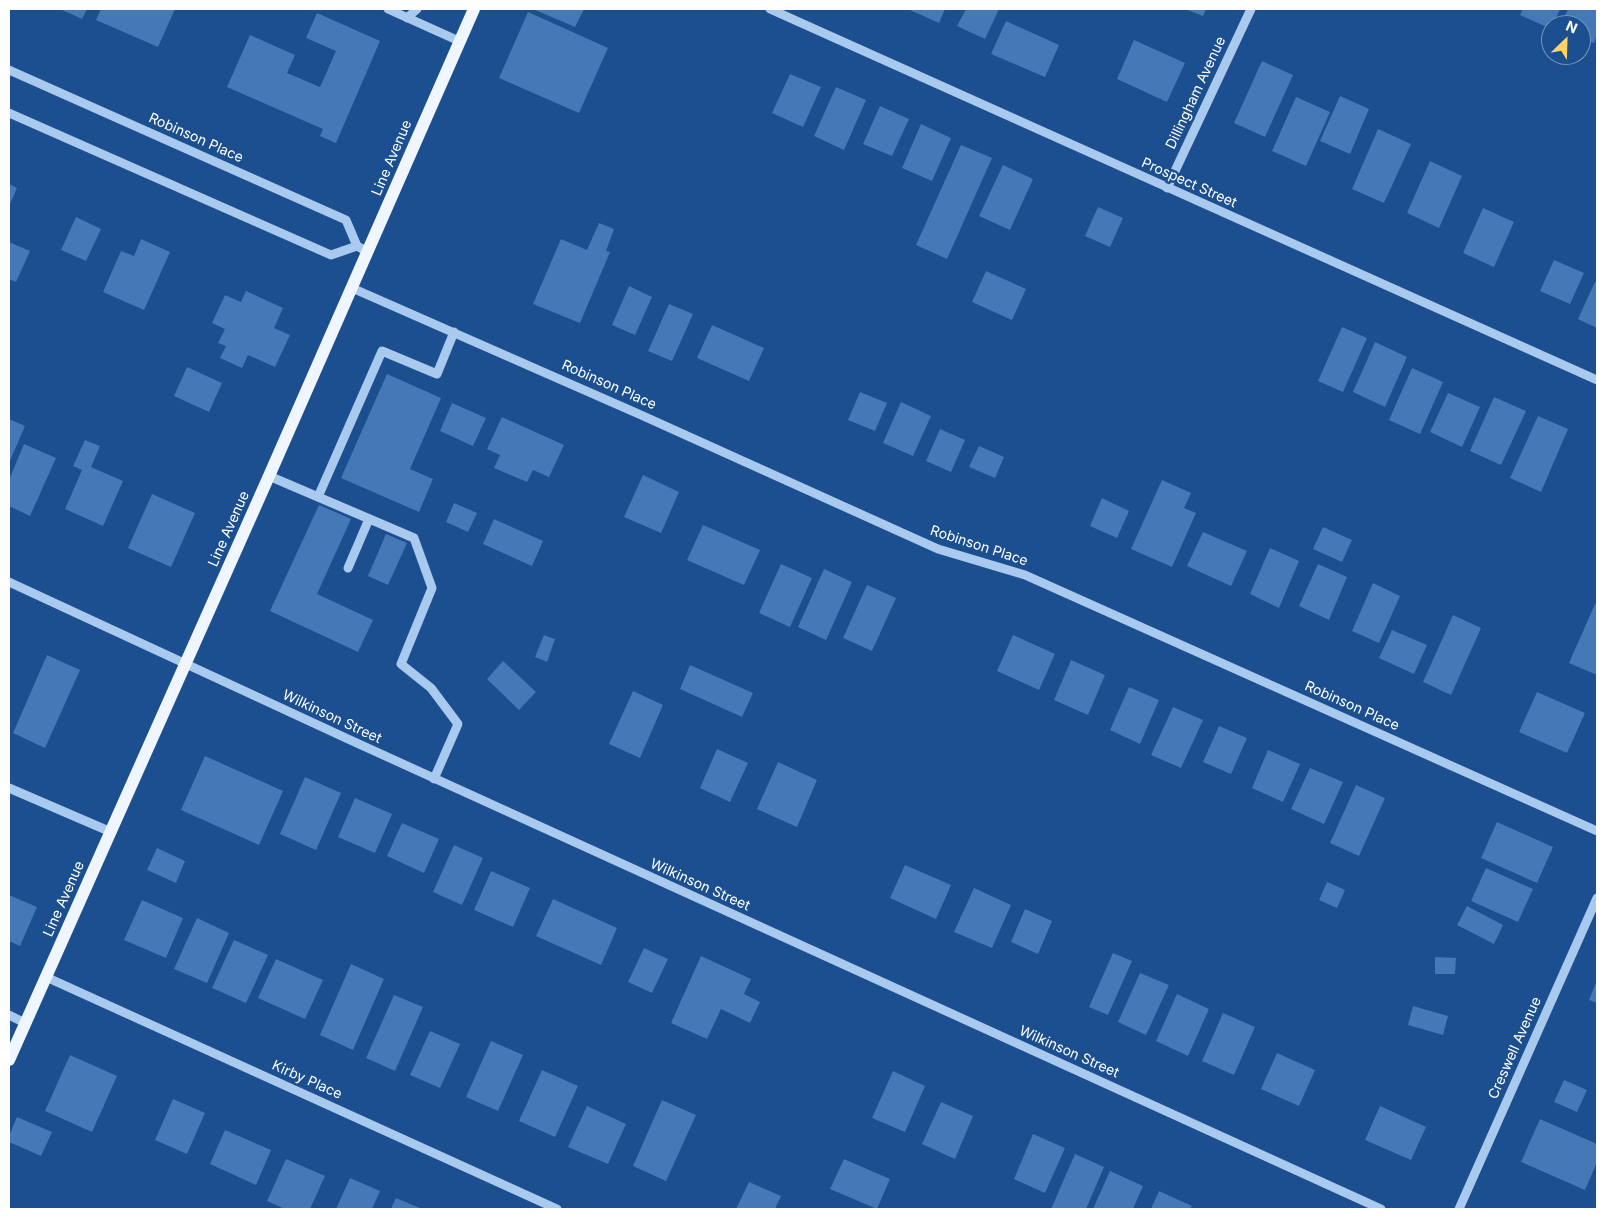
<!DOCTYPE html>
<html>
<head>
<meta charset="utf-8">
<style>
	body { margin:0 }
	#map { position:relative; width:1606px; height:1218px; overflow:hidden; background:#1b4f8f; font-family:Inter,sans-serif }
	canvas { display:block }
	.frame { position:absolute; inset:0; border:10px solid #fff; pointer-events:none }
	.north { position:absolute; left:1541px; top:15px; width:50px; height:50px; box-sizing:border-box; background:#1b4f8f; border:1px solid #7695bc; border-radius:50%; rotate:24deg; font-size:14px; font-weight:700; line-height:20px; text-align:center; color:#fff }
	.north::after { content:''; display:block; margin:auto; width:18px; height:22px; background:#ffd166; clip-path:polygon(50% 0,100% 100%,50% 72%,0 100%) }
</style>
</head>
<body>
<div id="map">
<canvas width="1606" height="1218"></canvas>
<div class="frame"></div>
<div class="north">N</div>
</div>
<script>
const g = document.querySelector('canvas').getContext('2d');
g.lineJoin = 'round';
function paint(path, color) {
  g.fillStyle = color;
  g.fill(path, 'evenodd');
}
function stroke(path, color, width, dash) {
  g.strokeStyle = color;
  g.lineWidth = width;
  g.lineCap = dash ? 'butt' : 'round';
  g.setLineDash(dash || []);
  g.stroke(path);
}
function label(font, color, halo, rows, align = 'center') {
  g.font = font + ' Inter,sans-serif';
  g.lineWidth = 5;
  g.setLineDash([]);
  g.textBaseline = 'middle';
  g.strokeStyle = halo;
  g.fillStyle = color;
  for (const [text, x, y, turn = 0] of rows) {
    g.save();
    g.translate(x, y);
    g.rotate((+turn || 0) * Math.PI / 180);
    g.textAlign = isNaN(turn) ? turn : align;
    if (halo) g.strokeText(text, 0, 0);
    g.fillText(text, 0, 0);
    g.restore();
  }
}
paint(new Path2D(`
	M 60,9 L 87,9 L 82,19 Z
	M 101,9 L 175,9 L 158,47 L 96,20 Z
	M 533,9 L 584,9 L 575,27 Z
	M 911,9 L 945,9 L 939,23 L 910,10 Z
	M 966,9 L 999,9 L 985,39 L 957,26 Z
	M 1185,9 L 1206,9 L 1203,16 Z
	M 1523,9 L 1560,9 L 1553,25 L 1551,25 L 1551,29 L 1520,15 Z
	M 1568,9 L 1597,9 L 1597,35 L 1594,43 L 1581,38 L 1581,25 L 1561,25 Z
	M 528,12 L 608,48 L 579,113 L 499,78 Z
	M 317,13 L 380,41 L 336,143 L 320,136 L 323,129 L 227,87 L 250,35 L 295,55 L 287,73 L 320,87 L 336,51 L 306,38 Z
	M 1006,21 L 1059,45 L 1045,77 L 991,54 Z
	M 1134,40 L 1185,63 L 1167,102 L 1117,79 Z
	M 1262,61 L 1293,75 L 1265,137 L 1234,123 Z
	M 790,74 L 821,87 L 803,127 L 772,113 Z
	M 836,87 L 866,100 L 844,150 L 814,136 Z
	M 1340,96 L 1369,109 L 1350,154 L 1320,141 Z
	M 1296,97 L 1330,112 L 1306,166 L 1272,151 Z
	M 880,106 L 909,119 L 892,156 L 863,144 Z
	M 921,124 L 951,138 L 932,181 L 902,168 Z
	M 1378,129 L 1411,144 L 1384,203 L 1352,189 Z
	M 961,145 L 992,158 L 947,259 L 916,245 Z
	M 1430,161 L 1462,176 L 1439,228 L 1407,213 Z
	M 1003,165 L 1033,179 L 1010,230 L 979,216 Z
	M 9,184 L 17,188 L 9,206 Z
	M 1098,207 L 1123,218 L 1110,247 L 1085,236 Z
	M 1483,208 L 1514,222 L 1494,267 L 1463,253 Z
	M 76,217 L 101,229 L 86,261 L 61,250 Z
	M 599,223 L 614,229 L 606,251 L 610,252 L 580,323 L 533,304 L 561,239 L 587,250 Z
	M 141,239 L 170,252 L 144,310 L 103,292 L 121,251 L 134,256 Z
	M 9,242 L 30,251 L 16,282 L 9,279 Z
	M 1554,260 L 1584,273 L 1570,304 L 1540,291 Z
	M 986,271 L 1026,289 L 1012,320 L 972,302 Z
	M 1595,282 L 1597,283 L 1597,328 L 1578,319 Z
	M 629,286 L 652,297 L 635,335 L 612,325 Z
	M 246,291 L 283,308 L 274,328 L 290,335 L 275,367 L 248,355 L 242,368 L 220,358 L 226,346 L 218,343 L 225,329 L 212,323 L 225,295 L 241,302 Z
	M 669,304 L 693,314 L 672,361 L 648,351 Z
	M 712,325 L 764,348 L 749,381 L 697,358 Z
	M 1342,327 L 1367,338 L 1343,392 L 1318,381 Z
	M 1375,342 L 1407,357 L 1385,407 L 1353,392 Z
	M 187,367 L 222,383 L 209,412 L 174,396 Z
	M 1412,368 L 1443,382 L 1420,434 L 1389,420 Z
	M 387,374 L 441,398 L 410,469 L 433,479 L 419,512 L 341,478 Z
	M 860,392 L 887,403 L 875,431 L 848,420 Z
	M 1448,393 L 1480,407 L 1462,447 L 1430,432 Z
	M 1494,397 L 1526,411 L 1501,465 L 1470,451 Z
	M 901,402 L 931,416 L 913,456 L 883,443 Z
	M 452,403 L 486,418 L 473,446 L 440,431 Z
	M 1538,416 L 1568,429 L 1541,492 L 1510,478 Z
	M 502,417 L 564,445 L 549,477 L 533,470 L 527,482 L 494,468 L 500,455 L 487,449 Z
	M 9,419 L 25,426 L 9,463 Z
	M 940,429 L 965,440 L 951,472 L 926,461 Z
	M 85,440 L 100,446 L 91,467 L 123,481 L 103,526 L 65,509 L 82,470 L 73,466 Z
	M 24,444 L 56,458 L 30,516 L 9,506 L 9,480 Z
	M 979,446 L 1004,457 L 995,478 L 969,467 Z
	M 643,475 L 679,492 L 661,533 L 624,517 Z
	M 1162,480 L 1191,493 L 1184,508 L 1196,513 L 1172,567 L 1131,549 Z
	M 152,494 L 195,513 L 171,567 L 128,548 Z
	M 1102,498 L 1129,511 L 1117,538 L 1090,526 Z
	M 454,503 L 477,513 L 468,532 L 446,522 Z
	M 319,505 L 351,519 L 317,594 L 373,620 L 358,652 L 270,611 Z
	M 494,519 L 543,541 L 532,566 L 483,544 Z
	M 703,525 L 760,550 L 744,585 L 687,560 Z
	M 1323,527 L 1352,540 L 1342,562 L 1313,549 Z
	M 1203,532 L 1247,551 L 1231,586 L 1187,566 Z
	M 386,534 L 407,543 L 388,585 L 368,576 Z
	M 1270,548 L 1299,561 L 1279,608 L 1250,594 Z
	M 781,564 L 812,578 L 790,627 L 759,613 Z
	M 1318,564 L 1347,577 L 1329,620 L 1299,606 Z
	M 824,569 L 852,582 L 826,640 L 798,627 Z
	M 1373,583 L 1400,596 L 1379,643 L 1352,631 Z
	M 867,585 L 896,598 L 872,651 L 843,638 Z
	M 1595,604 L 1597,605 L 1597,675 L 1569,663 Z
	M 1453,615 L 1481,628 L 1451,695 L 1423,682 Z
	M 1392,630 L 1427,645 L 1414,674 L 1379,658 Z
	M 544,635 L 555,639 L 547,662 L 535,657 Z
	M 1013,635 L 1055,654 L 1039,690 L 997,671 Z
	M 47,655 L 80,670 L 45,748 L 13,733 Z
	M 1071,660 L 1105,675 L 1088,715 L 1054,700 Z
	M 503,661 L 536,692 L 519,710 L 487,679 Z
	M 690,665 L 753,693 L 742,717 L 680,689 Z
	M 1129,687 L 1159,700 L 1140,744 L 1110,730 Z
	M 633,691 L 663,705 L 640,758 L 609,744 Z
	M 1537,692 L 1585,713 L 1567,753 L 1519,732 Z
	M 1173,707 L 1203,720 L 1181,768 L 1151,755 Z
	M 1219,726 L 1247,738 L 1231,774 L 1203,762 Z
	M 717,749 L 748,763 L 730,802 L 700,788 Z
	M 1268,750 L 1300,764 L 1283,802 L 1252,788 Z
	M 205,756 L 283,791 L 259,845 L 181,810 Z
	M 778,762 L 817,780 L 797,827 L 757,809 Z
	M 1310,768 L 1343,782 L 1324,824 L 1291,809 Z
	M 305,777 L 341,793 L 316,850 L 280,834 Z
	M 1356,785 L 1385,798 L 1359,856 L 1330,843 Z
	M 355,798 L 392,814 L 375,853 L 338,837 Z
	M 1497,822 L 1553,847 L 1537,883 L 1481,858 Z
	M 402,823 L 439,839 L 424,873 L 387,856 Z
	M 454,845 L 483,858 L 462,905 L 433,892 Z
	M 157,848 L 185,861 L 176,883 L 147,870 Z
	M 905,865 L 951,885 L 936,919 L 890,898 Z
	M 1486,868 L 1533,889 L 1518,922 L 1471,901 Z
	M 491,871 L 530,888 L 513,927 L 474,910 Z
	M 1327,882 L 1345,890 L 1337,908 L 1319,900 Z
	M 974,888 L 1011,905 L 992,948 L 954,932 Z
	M 9,895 L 37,907 L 20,946 L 9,941 Z
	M 553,899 L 617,928 L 601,965 L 536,936 Z
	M 142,900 L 183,918 L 166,958 L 124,940 Z
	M 1467,906 L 1503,925 L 1494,944 L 1457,925 Z
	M 1025,909 L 1052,921 L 1038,954 L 1011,942 Z
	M 197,918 L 229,933 L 207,983 L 174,969 Z
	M 234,940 L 268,955 L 246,1003 L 212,988 Z
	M 644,948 L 668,959 L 652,993 L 628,982 Z
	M 1113,953 L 1132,961 L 1108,1015 L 1089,1007 Z
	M 701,956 L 751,979 L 744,994 L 760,1002 L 750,1023 L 721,1009 L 707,1039 L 671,1023 Z
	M 1435,957 L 1456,958 L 1455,974 L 1435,974 Z
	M 276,959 L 323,980 L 305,1019 L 258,998 Z
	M 351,964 L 384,979 L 353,1050 L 320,1035 Z
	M 1140,973 L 1169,985 L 1146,1035 L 1118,1022 Z
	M 1597,980 L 1597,1003 L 1589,1000 Z
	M 1177,994 L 1209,1009 L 1188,1056 L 1156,1041 Z
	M 394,995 L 423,1007 L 395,1071 L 366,1058 Z
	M 1413,1006 L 1448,1016 L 1443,1035 L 1408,1025 Z
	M 1223,1013 L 1255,1027 L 1234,1075 L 1202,1061 Z
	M 430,1031 L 460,1044 L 440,1088 L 410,1075 Z
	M 491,1041 L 523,1055 L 498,1111 L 466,1097 Z
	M 1277,1053 L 1315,1070 L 1299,1106 L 1261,1089 Z
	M 70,1055 L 117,1076 L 92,1132 L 45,1111 Z
	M 542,1070 L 578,1086 L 555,1137 L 519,1121 Z
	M 893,1071 L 925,1086 L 905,1132 L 872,1118 Z
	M 1564,1080 L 1587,1090 L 1577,1112 L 1554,1102 Z
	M 173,1099 L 205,1113 L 187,1154 L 155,1140 Z
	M 662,1100 L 696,1115 L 666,1181 L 633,1166 Z
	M 941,1102 L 973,1116 L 955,1159 L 922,1144 Z
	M 587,1106 L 626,1124 L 608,1164 L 568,1147 Z
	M 1380,1106 L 1426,1127 L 1411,1160 L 1365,1140 Z
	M 17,1117 L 52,1132 L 41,1156 L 9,1142 L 9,1136 Z
	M 1540,1119 L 1597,1144 L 1597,1162 L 1585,1190 L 1521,1162 Z
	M 225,1130 L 271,1150 L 256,1185 L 210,1164 Z
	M 1033,1134 L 1065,1148 L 1045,1193 L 1014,1179 Z
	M 1075,1154 L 1104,1167 L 1086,1209 L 1051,1209 Z
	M 286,1159 L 325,1176 L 310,1209 L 285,1209 L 267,1201 Z
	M 844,1159 L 890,1179 L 877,1209 L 830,1189 Z
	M 1110,1171 L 1143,1186 L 1133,1209 L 1093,1209 Z
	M 350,1178 L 380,1191 L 372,1209 L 336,1209 Z
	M 749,1182 L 781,1196 L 775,1209 L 736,1209 Z
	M 1159,1191 L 1192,1206 L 1190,1209 L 1151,1209 Z
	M 396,1198 L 422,1209 L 391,1209 Z`), '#4478b7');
stroke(new Path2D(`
	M 388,9 L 459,41
	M 770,9 L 1597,380
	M 407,18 L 417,9
	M 9,70 L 346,220 L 357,246 L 368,252
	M 9,113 L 331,255 L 357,246
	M 1167,188 L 1251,9
	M 352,288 L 641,415 L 938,549 L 1025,575 L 1597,831
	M 269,476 L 414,538 L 432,588 L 401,664 L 431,688 L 458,724 L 434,779
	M 318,497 L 382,351 L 437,374 L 454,332
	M 348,568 L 369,519
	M 9,582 L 348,739 L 1381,1209
	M 9,788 L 111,832
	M 46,977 L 557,1209
	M 9,1015 L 25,1023
	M 1459,1209 L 1597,898`), '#a9c9ee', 9);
stroke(new Path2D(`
	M 9,1060 L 269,476 L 474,9`), '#f0f6ff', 12);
label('14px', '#fff', '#1b4f8f', [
	["Dillingham Avenue",1196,93,-65],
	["Robinson Place",196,138,24],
	["Line Avenue",392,158,-67],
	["Prospect Street",1189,183,24],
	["Robinson Place",609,385,24],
	["Line Avenue",229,529,-66],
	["Robinson Place",979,546,18],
	["Robinson Place",1352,706,24],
	["Wilkinson Street",332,717,25],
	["Wilkinson Street",700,885,24],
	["Line Avenue",64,899,-66],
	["Creswell Avenue",1515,1048,-66],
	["Wilkinson Street",1069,1052,24],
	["Kirby Place",307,1080,24]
]);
</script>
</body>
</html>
